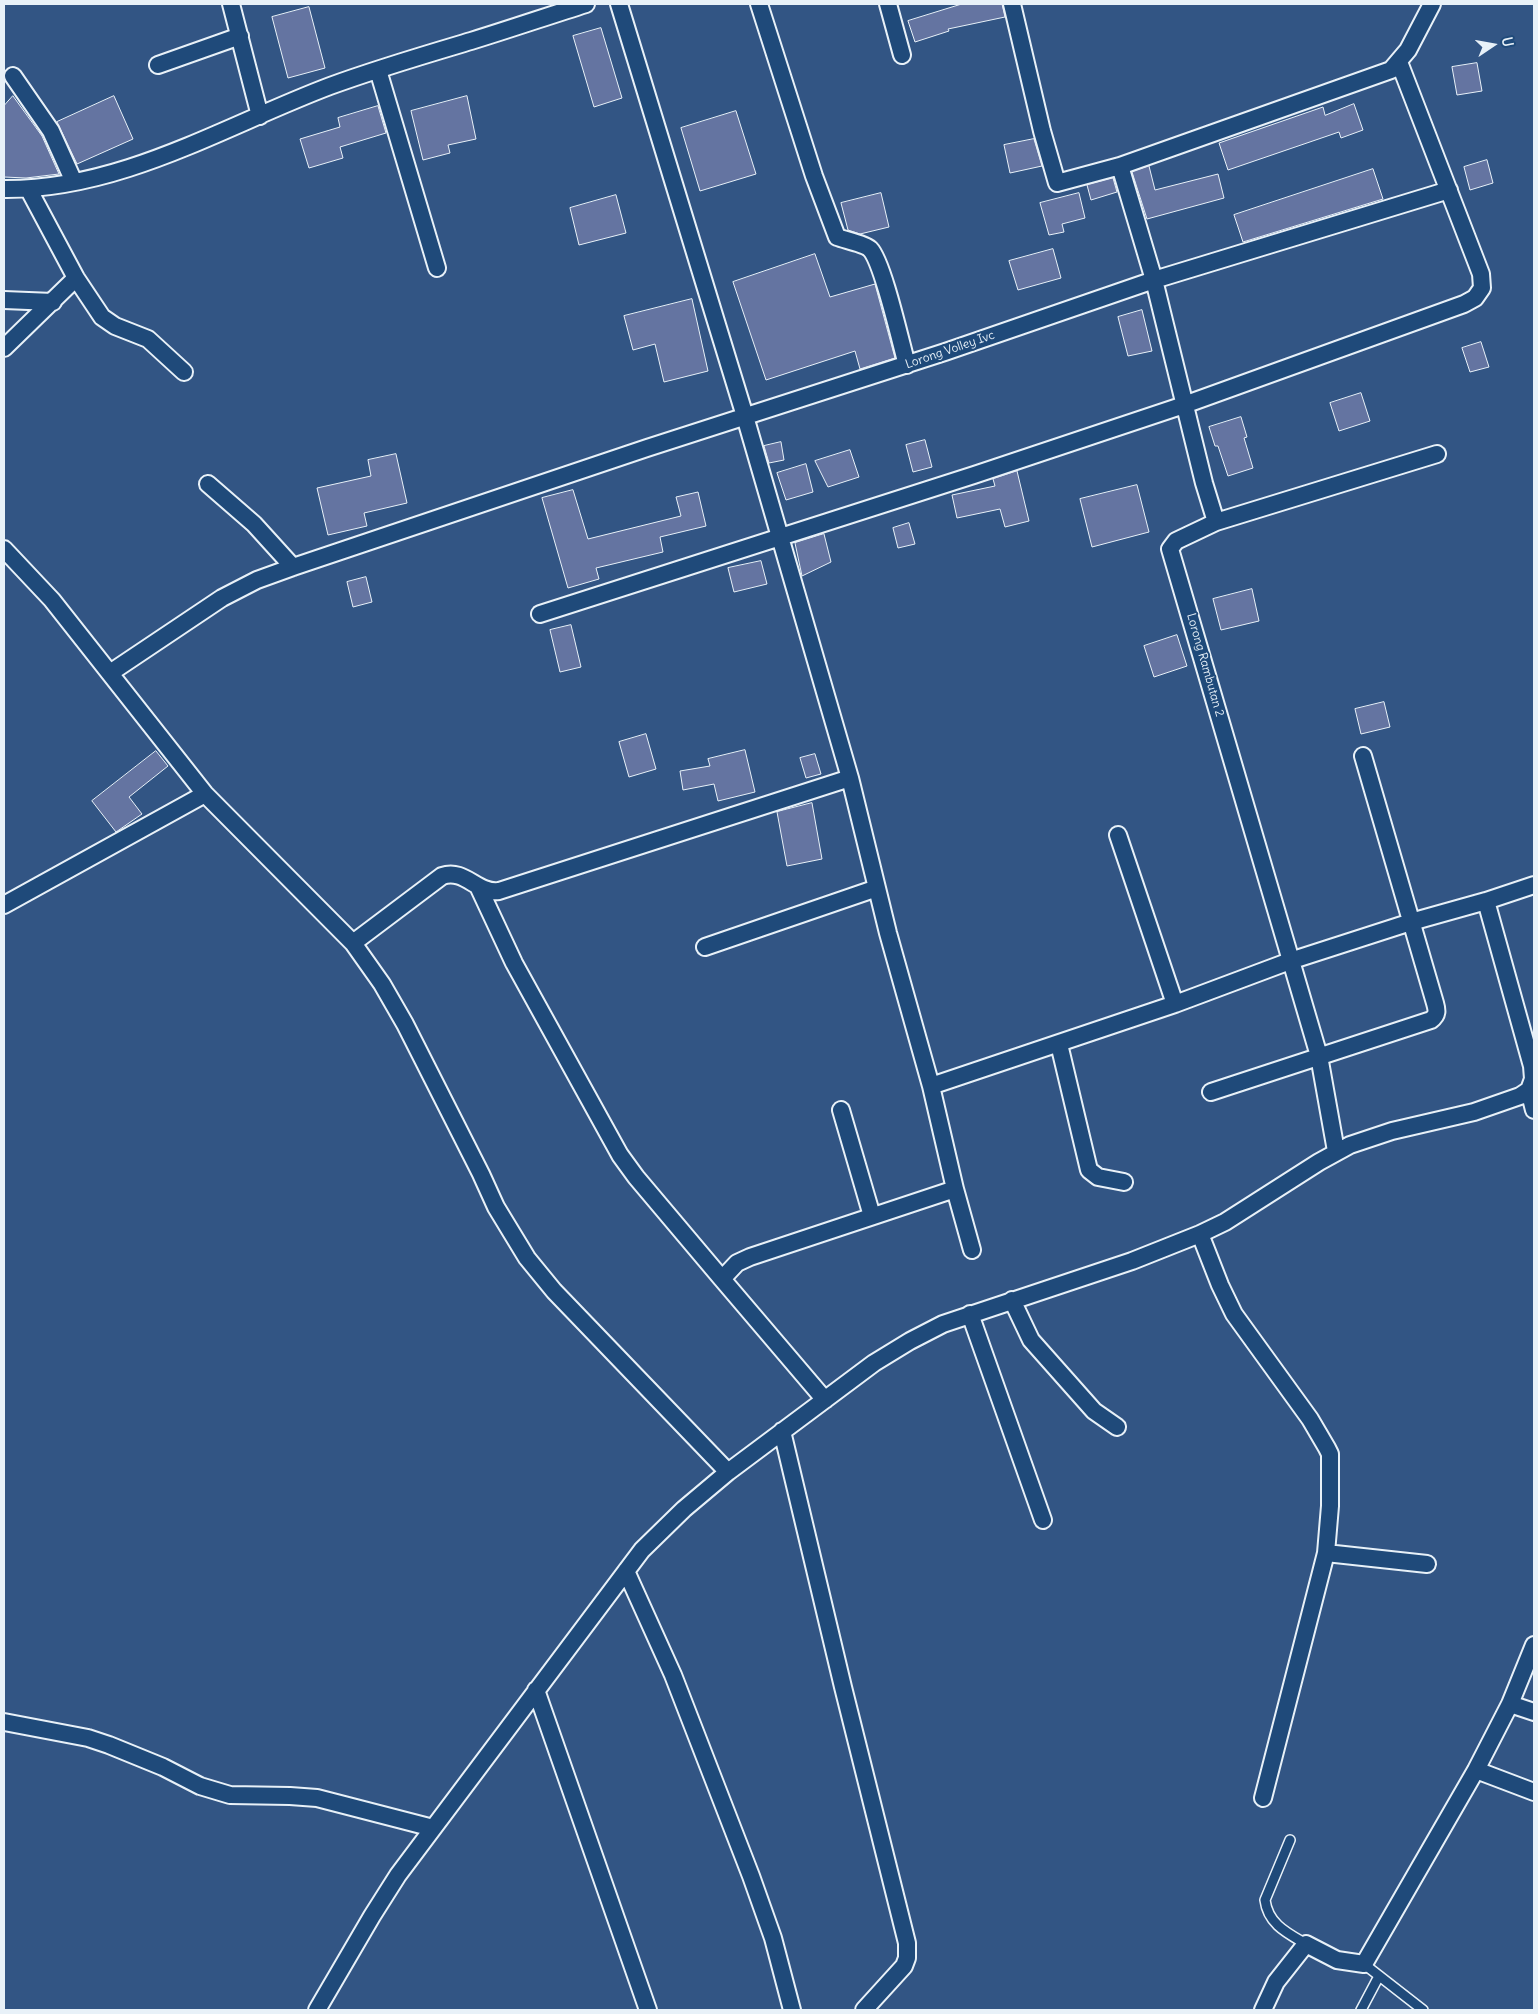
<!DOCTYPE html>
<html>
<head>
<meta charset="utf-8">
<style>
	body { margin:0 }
	#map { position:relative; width:1538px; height:2014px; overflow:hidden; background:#325584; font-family:Delius,sans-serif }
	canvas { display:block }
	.frame { position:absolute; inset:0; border:5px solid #e8f1f8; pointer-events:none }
	.north { position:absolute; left:1468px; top:20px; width:50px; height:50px; -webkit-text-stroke:4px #1f4a7a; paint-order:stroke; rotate:78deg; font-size:14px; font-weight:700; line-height:20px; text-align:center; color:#e8f1f8 }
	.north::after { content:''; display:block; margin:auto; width:18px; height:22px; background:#e8f1f8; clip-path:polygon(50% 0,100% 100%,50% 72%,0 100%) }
</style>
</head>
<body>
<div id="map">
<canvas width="1538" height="2014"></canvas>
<div class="frame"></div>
<div class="north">U</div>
</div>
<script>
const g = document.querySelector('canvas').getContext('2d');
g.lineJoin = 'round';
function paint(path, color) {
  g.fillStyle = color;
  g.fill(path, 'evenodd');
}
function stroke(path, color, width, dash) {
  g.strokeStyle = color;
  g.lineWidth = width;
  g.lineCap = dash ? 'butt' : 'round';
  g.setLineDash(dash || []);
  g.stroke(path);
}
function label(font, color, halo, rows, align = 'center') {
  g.font = font + ' Delius,sans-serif';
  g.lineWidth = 4;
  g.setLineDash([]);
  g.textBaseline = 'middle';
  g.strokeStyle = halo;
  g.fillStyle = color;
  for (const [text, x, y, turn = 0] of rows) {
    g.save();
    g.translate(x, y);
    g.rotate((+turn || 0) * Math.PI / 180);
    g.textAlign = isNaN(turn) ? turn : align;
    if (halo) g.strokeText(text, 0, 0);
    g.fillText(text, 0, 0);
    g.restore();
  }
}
const building = new Path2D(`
	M 962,4 L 1002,4 L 1005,17 L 948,29 L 949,31 L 915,42 L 908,21 Z
	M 309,7 L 325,68 L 288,78 L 272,17 Z
	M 601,28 L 622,98 L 594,107 L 573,36 Z
	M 1477,63 L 1482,91 L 1457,95 L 1452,67 Z
	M 13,96 L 42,136 L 59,174 L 26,178 L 4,177 L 4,106 Z
	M 114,96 L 133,139 L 77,164 L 57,122 Z
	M 467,96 L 476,139 L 448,145 L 450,153 L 423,160 L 411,111 Z
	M 1354,104 L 1363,130 L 1341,138 L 1339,132 L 1228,170 L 1219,143 L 1323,107 L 1325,115 Z
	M 378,106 L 386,133 L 340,147 L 343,158 L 309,168 L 300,139 L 340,127 L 338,118 Z
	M 736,111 L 756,174 L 700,191 L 681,128 Z
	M 1034,139 L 1042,166 L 1010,173 L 1004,145 Z
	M 1487,160 L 1493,183 L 1470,190 L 1464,167 Z
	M 1149,166 L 1155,190 L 1218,174 L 1224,198 L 1147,219 L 1132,172 Z
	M 1373,169 L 1383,199 L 1243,242 L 1234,215 Z
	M 1113,178 L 1117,192 L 1091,200 L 1087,185 Z
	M 881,193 L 889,227 L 860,234 L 848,230 L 841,203 Z
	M 1079,193 L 1085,218 L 1062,224 L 1064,232 L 1049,235 L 1040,203 Z
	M 616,195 L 626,233 L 579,245 L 570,208 Z
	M 1053,249 L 1061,278 L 1018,290 L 1009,261 Z
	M 815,254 L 830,297 L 875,284 L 895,358 L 860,369 L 855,351 L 766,380 L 733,282 Z
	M 692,299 L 708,371 L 664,382 L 655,344 L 633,350 L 624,316 Z
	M 1142,310 L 1152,351 L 1128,356 L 1118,317 Z
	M 1481,342 L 1489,367 L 1470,372 L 1462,348 Z
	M 1361,393 L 1370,421 L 1339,431 L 1330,403 Z
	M 1241,417 L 1247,437 L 1244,438 L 1253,468 L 1228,476 L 1218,446 L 1215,446 L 1209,427 Z
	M 925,440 L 932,467 L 913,472 L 906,445 Z
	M 781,442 L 784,460 L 769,463 L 764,446 Z
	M 850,450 L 859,477 L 828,487 L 815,461 Z
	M 396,454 L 407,503 L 364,513 L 367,526 L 328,535 L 317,488 L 371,476 L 368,460 Z
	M 806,464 L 813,492 L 786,500 L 777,473 Z
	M 1017,471 L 1029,521 L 1005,527 L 1000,509 L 957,518 L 952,495 L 995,486 L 993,479 Z
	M 1137,485 L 1149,532 L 1092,547 L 1080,499 Z
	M 573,490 L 588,539 L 681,516 L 676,497 L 698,492 L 706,526 L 660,537 L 663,552 L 596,568 L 599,579 L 568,588 L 542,498 Z
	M 909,523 L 915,544 L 898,548 L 893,528 Z
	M 824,534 L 831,562 L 802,576 L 795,543 Z
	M 761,561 L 767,584 L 734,592 L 728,568 Z
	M 366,577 L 372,602 L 353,607 L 347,582 Z
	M 1252,589 L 1259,621 L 1221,630 L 1213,599 Z
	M 571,625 L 581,667 L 560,672 L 550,630 Z
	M 1177,635 L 1187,666 L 1154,677 L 1144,646 Z
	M 1384,702 L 1390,727 L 1361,734 L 1355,709 Z
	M 646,734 L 656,769 L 629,777 L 619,742 Z
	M 745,750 L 755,792 L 718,801 L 714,784 L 683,790 L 680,771 L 710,766 L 708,759 Z
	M 156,751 L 168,766 L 129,797 L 142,814 L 116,832 L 92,801 Z
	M 815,754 L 821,774 L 806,778 L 800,758 Z
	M 812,803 L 822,859 L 787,866 L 777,812 Z`);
paint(building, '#6474a1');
stroke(building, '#e8f1f8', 1);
const lane = new Path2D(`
	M 1290,1840 L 1265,1900 C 1268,1924 1287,1933 1306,1944
	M 1364,1964 L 1423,2010
	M 1361,2010 L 1379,1976`);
const street = new Path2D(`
	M 231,4 L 260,116
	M 619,4 L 744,413 L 850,778 L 888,933 L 931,1086 L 1175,1004 L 1290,961 L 1411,922 L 1486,901
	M 759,4 L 814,176 L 837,237 C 845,240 865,244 870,249 C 883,262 901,344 907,365
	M 888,4 L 902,55
	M 1012,4 L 1042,131 L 1057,183 L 1120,166
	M 158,65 L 240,36
	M 378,70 L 437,268
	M 13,76 L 51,131 L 74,182
	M 4,189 C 121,190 224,126 330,86 C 376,69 424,55 471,41 C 510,29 548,16 586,4
	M 29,190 L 76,278 L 102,317 L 115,326 L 148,339 L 184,372
	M 4,300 L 53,302
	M 4,348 L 76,278
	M 208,484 L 254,524 L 293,567
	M 1216,522 L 1204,483 L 1154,280 L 1120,166 L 1391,70 L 1408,50 L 1432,4
	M 4,549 L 52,600 L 205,794 L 353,943 L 382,984 L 405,1024 L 481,1174 L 496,1207 L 527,1258 L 554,1291 L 728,1472
	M 540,614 L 974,475 L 1184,405 L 1464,304 L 1475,298 L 1482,288 L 1481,274 L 1399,62
	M 110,673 L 222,598 L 257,580 L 293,567 L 647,448 L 945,352 L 1154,280 L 1449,190
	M 1118,835 L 1175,1004
	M 478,886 L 514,963 L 620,1155 L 636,1177 L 722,1279
	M 4,905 L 205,794
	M 353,943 L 442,876 C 465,868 477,894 499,891 L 850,778
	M 705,947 L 877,888
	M 1059,1044 L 1089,1170 L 1098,1177 L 1124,1182
	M 1529,1090 L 1534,1110
	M 1211,1092 L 1431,1020 C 1438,1015 1437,1010 1435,1003 L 1363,756
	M 841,1110 L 872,1216
	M 1336,1151 L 1319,1056 L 1170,549 L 1176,541 L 1216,522 L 1437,454
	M 955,1189 L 972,1250
	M 1200,1234 L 1220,1285 L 1234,1314 L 1310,1419 L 1327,1448 L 1330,1454 L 1330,1506 L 1326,1553 L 1263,1798
	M 1012,1300 L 1031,1340 L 1094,1411 L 1117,1427
	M 970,1314 L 1043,1520
	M 825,1400 L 722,1279 L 737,1263 L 750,1257 L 955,1189 L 931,1086
	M 782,1431 L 843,1687 L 907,1943 L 907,1958 L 904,1966 L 864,2010
	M 1326,1553 L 1427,1564
	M 626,1571 L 673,1675 L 751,1876 L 773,1938 L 792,2010
	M 536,1690 L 648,2010
	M 1510,1704 L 1534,1712
	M 4,1722 L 88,1738 L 109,1745 L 163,1767 L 200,1786 L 230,1795 L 290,1796 L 317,1798 L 433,1828
	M 1476,1770 L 1534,1792
	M 317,2010 L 372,1916 L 398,1875 L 642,1550 L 684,1509 L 728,1472 L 874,1363 L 910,1341 L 943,1324 L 1132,1261 L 1200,1234 L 1225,1222 L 1319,1162 L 1350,1145 L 1392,1131 L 1474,1112 L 1520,1096 L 1529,1090 L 1533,1079 L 1532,1066 L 1486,901 L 1534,885
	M 1263,2010 L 1276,1982 L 1306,1944 L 1337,1960 L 1364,1964 L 1476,1770 L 1510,1704 L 1534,1645`);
stroke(lane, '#e8f1f8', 12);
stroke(street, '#e8f1f8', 20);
stroke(lane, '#1f4a7a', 9);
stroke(street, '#1f4a7a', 16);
label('12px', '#e8f1f8', '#1f4a7a', [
	["Lorong Volley Ivc",950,350,-19],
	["Lorong Rambutan 2",1205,665,74]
]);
</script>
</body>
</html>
